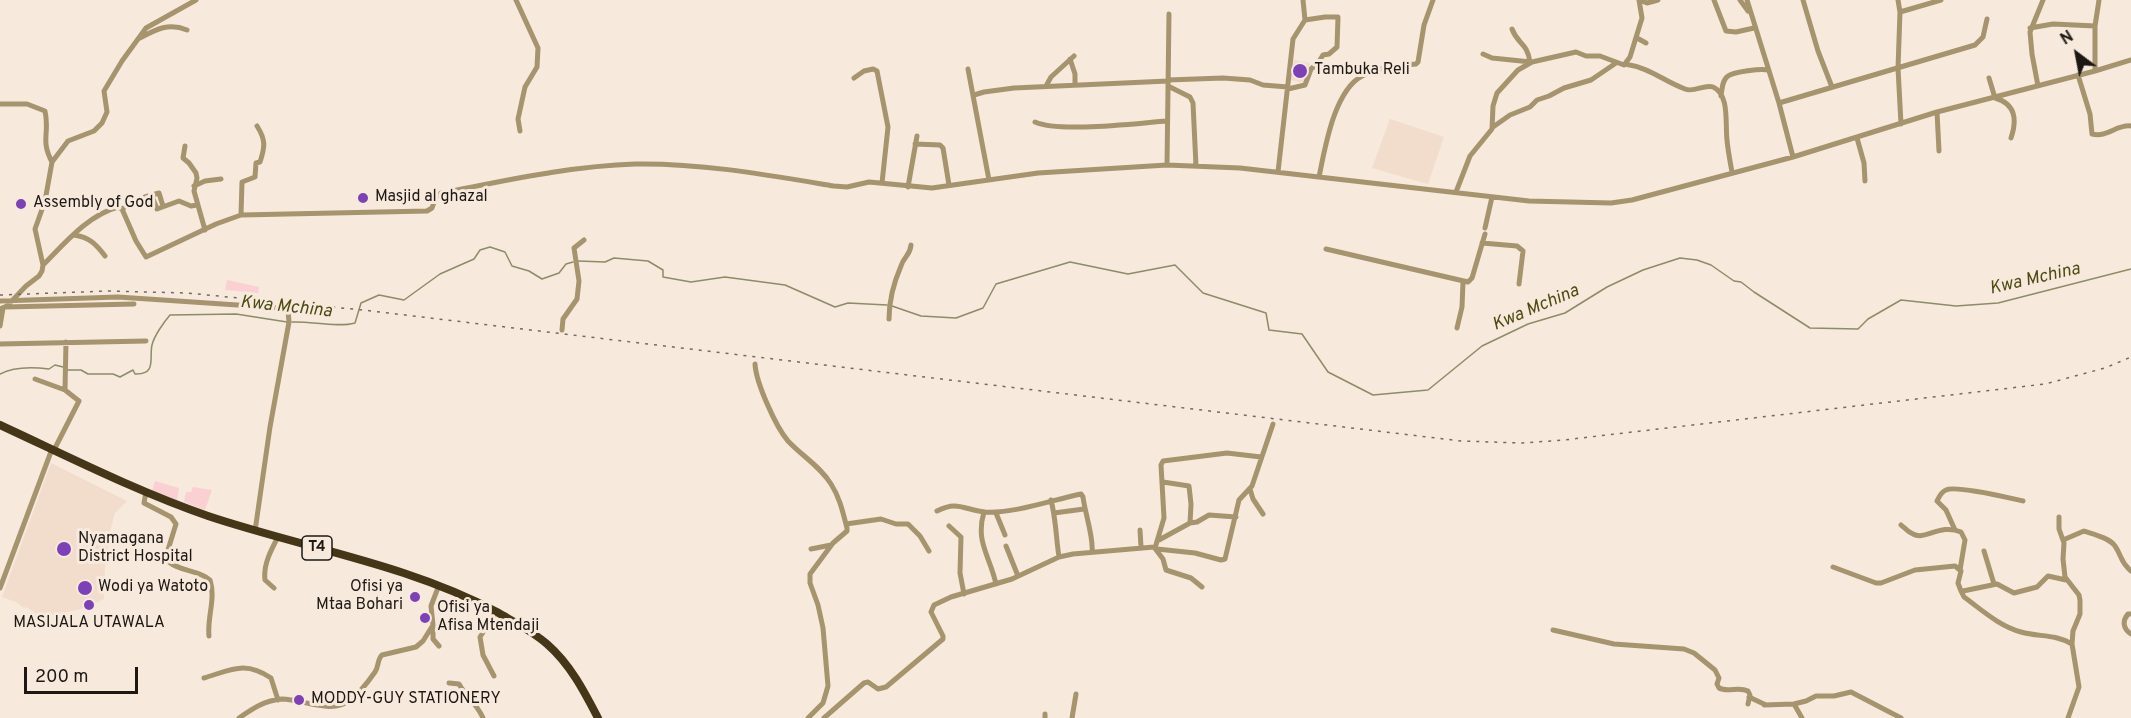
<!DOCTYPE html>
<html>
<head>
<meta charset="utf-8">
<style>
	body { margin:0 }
	#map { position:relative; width:2131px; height:718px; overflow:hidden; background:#f7e9dc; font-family:Overpass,sans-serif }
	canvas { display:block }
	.north { position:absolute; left:2047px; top:24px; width:60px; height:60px; -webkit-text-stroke:4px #f7e9dc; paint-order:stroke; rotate:328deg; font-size:16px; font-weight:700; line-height:24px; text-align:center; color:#1d1814 }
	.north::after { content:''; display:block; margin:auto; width:21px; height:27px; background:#1d1814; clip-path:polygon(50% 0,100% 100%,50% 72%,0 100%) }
	.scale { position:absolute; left:24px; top:667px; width:114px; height:27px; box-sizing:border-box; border:3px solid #1d1814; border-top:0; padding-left:8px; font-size:18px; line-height:21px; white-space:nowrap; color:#1d1814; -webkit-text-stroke:4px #f7e9dc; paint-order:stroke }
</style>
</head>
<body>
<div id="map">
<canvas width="2131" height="718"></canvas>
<div class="north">N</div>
<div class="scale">200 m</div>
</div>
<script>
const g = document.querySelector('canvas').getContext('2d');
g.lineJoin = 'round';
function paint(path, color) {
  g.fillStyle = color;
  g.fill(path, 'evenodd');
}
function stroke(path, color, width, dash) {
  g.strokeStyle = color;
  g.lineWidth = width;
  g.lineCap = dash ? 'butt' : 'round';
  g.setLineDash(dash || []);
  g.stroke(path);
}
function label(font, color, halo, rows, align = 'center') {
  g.font = font + ' Overpass,sans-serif';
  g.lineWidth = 6;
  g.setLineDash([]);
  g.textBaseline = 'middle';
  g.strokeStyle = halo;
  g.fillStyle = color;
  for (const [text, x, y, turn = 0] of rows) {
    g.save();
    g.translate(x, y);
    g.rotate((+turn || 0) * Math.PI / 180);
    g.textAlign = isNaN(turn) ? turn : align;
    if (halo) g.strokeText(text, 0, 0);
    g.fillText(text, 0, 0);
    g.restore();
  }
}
paint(new Path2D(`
	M 1294,60 L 1310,63 L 1305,83 L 1290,80 Z
	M 1390,119 L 1444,137 L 1428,184 L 1372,168 Z
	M 51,463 L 127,501 L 115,513 L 110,531 L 105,567 L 104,599 L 85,608 L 45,617 L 38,615 L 28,608 L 22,607 L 16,602 L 2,597 Z`), '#f2ddcc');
paint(new Path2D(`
	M 227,280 L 259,287 L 258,293 L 225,290 Z
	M 155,481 L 179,488 L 177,500 L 152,491 Z
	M 193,487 L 212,490 L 205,510 L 184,502 L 186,492 L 191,492 Z`), '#fbd0d2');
stroke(new Path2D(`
	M 578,261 L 605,262 L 614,258 L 648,261 L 663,270 L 663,277 L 691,282 L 725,277 L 785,285 L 835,307 L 848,303 L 887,305
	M 892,306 L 921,316 L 956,318 L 983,308 L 996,284 L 1070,262 L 1128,274 L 1175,265 L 1203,293 L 1266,313 L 1269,330 L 1302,334 L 1328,372 L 1373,395 L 1428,390 L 1482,346 L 1528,324 L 1565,313 L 1607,287 L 1643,270 L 1680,258 L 1697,260 L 1711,265 L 1734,281 L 1741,282 L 1754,292 L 1810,328 L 1858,329 L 1868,319 L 1901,300 L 1956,306 L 1998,303 L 2131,269
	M 292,322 C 311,321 337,328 355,323 L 361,303 L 379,295 L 404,300 L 440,274 L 474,259 L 480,250 L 490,247 L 505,252 L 512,266 L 529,271 L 542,279 L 559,273 L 566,264 L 573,262
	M 67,370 L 81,370 L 88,374 L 113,374 L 120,377 L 133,370 L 135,374 C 157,375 149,358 152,345 C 154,336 164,322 170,315 L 236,314 L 287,322
	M 0,374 C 15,366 33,367 49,369 L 55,365 L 63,367`), '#8c8c67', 1.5);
stroke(new Path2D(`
	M 516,0 L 538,48 L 537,67 L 525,87 L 518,119 L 520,131
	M 1639,0 L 1647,3 L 1658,0
	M 1714,0 L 1726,31 L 1736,32 L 1754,28
	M 1740,0 L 1748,11
	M 1747,0 L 1779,103 L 1793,157
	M 1803,0 L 1818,51 L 1832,87
	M 1898,0 L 1900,12 L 1898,68 L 1901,124
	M 1900,12 L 1941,0
	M 2030,28 L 2053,24 L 2095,26
	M 1512,29 C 1518,45 1527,42 1530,62
	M 1637,38 L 1646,43
	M 138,39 C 155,30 168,22 187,30
	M 1483,54 L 1492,58 L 1531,62
	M 1070,59 L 1075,74 L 1075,85
	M 1625,64 C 1651,68 1663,81 1685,89 C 1694,93 1704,84 1713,87 C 1730,94 1725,125 1727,140 C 1728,151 1730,161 1732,172
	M 968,69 L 989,180
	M 2095,71 L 2095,26 L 2099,0
	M 2078,75 L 2090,114 L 2092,134 C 2107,138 2117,124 2131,126
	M 854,78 L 864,71 L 873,69 L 877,71 L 888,127 L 882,183
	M 1989,78 L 1995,98 C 2016,104 2017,120 2011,138
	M 1168,80 L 1223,78 L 1250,80 L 1263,85 L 1288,87
	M 1046,86 L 1051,77 L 1074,56
	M 1168,86 L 1190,97 L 1193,103 L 1196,166
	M 2038,86 L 2032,54 L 2030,32 L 2043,0
	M 1288,89 L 1305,85 L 1311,69 L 1318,63 L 1323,55 L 1329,54 L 1337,47 L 1338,17 L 1325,17 L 1305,20
	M 974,95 L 984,92 L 1014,88 L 1168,81
	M 1721,96 C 1722,90 1722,80 1728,76 C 1734,72 1761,68 1768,70
	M 1779,103 L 1975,45 L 1983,37 L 1987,19
	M 0,104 L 27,104 L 45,111 C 50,133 40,140 52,162
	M 1937,112 L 1939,151
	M 1035,122 C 1059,133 1138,123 1167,121
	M 1493,127 L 1510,115 L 1530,107 L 1537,100 L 1549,96 L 1564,88 L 1591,80 L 1616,63
	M 1857,138 L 1864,163 L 1865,181
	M 915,144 L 940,145 L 943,148 L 949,185
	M 185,146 L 183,158 L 189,163 L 196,173 L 197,178 L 194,191 L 205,230
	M 1167,165 L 1169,14
	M 1278,172 L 1293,39 L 1305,20 L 1303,0
	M 1319,177 C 1325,148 1334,91 1362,76 C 1378,67 1398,66 1416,64 L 1418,62 L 1424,25 L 1433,0
	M 194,186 L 205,181 L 221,179
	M 908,187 L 917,136
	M 1456,192 L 1470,156 L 1492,129 L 1493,106 L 1497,93 L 1518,70 L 1532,62 L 1576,52 L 1586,56 L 1600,56 L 1624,65 L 1630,57 L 1642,18 L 1639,0
	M 145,197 L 159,193 L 163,206
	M 122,209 C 131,202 140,204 150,198 L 153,199 L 157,209 L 179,201 L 191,206 L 197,205
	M 241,215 L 242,182 L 255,177 L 256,163 L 260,162 C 265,147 266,140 257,126
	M 1485,228 L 1492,197
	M 74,235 C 89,237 96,244 105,256
	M 1482,243 L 1517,246 L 1523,251 L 1519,284
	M 1326,249 L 1468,282 L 1472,278 L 1485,234
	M 43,265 L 35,229 L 45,201 L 52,162 L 68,141 L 94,131 L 102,123 L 107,112 L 104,91 L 122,61 L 146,28 L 196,0
	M 0,301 L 118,297 L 282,308 L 288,310 L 289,322 L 270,427 L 255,531
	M 5,307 L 134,304
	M 0,309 L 7,306 L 26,286 L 39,276 L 42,271 L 43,265 C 64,244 88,215 118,207 L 122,209 L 136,241 L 146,257 L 216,224 L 241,215 L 427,211 L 432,208 L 436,197 L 441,193 C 504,181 570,166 635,164 C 702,163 768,175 834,186 L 847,187 L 869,182 L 932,188 L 1038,173 L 1167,165 L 1240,168 L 1529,201 L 1611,203 L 1632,200 L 1793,157 L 1937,112 L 2095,71 L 2131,60
	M 889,319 C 889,301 894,282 901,266 C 904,256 910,256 911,245
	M 0,326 L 3,308
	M 1457,328 L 1462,307 L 1463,282
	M 562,330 L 563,319 L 577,299 L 579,281 L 574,248 L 584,240
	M 0,344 L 146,341
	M 755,364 C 756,383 776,427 788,441 C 802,456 820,466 831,484 C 840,498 843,513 847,528 L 847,531 L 833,543 L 810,574 L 810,583 L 818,605 L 823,628 L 828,686 L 823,703 L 808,718
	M 35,379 L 65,390 L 79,401 L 54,450
	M 65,390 L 66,342
	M 1163,482 L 1189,486 L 1191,504 L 1190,523
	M 1250,489 L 1253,499 L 1263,514
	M 146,492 L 144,503 L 171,517 L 176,524 L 167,553 L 169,562 C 181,572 199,570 210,580 C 216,599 207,617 209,636
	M 1051,500 C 1056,519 1056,538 1059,557
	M 937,511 C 958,500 964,510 985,512 C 1013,514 1052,500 1081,494 L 1083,497 C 1085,513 1094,539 1092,552
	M 984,512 C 975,542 990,556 996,584
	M 996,513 L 1005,535
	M 1054,513 L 1084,509
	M 2059,517 L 2059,529 L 2064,543 L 2063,559 L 2065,577 L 2079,595 L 2080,600 L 2080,614 L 2073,631 L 2072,644 L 2079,687 L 2068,718
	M 846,524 L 881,519 L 896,524 L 908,524 L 920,536 L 929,551
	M 1901,525 C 1905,528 1908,532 1913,534 C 1925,541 1940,523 1961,532 L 1965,540 L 1960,570
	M 949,526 L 961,537 L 960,573 L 964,594
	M 1140,530 L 1141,547
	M 1955,530 L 1946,510 L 1937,501 C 1939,497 1941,492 1946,490 C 1956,485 2009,498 2023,501
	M 1159,540 L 1190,523 L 1197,522 L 1209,515 L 1236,517
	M 2063,540 L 2084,531 C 2093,534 2110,538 2115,546 C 2122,556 2120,562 2131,571
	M 1006,546 L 1018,576
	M 1155,548 L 1164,518 L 1161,465 L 1163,461 L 1227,453 L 1261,457
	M 811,549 L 831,545
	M 1157,549 L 1195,553 L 1221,560 L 1225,559 L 1239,500 L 1252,486 L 1273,424
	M 1984,551 L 1994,584
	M 1833,567 L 1876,583 L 1881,583 L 1915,570 L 1955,566 L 1961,571 L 1958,583 L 1961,591 L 1963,591 L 1997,584 L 2014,593 L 2037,587 L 2048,576 L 2066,580
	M 0,588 L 52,449
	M 274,588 L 265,580 C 263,565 271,550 278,537
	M 1961,591 L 1964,597 C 1982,610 1999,626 2021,632 C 2039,637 2055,634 2072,644
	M 2131,614 L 2128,614 C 2122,621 2123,629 2131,634
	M 433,627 L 433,639 L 439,646
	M 1553,630 L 1614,644 L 1684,649 L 1694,653 L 1715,670 L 1719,678 L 1717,684 L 1719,688 C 1728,693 1738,686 1748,691 L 1750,695 L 1748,704
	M 494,676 L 483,655 L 480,637 L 496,612
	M 204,678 C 231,670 245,660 271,678 L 278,700
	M 449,683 L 459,684 C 466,697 477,704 483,718
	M 1749,697 L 1766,705
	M 1794,704 L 1806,701 L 1816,696 L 1834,696 L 1851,692 L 1901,718
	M 1764,705 L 1794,704 L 1802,718
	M 1045,714 L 1045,718
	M 239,718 C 252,709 265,700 282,699 C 303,699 332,715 350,700 C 360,693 368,682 375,672 C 379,666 377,660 382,655 L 416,647 L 423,641 L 433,625 L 431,606 L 439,585
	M 824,718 L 864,683 L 868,682 L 878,689 L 886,687 L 943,639 L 943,636 L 931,612 L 934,605 L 951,597 L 1012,579 L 1059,557 L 1073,554 L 1154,547 L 1163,559 L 1166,570 L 1191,578 L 1202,587
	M 1072,718 L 1076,694`), '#a5946d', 5);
stroke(new Path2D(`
	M 0,425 C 69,457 136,491 208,516 C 304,548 407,564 497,612 C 514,622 532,631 547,644 C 570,664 584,691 598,718`), '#443617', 8);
stroke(new Path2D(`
	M 0,295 L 109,291 L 187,293 L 363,310 L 1461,441 L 1522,443 L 1564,440 L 2045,384 L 2105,368 L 2131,357`), '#726962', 1.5, [3, 6]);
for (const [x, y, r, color] of [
	[1300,71,8,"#7d41b7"],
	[363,198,6,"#7d41b7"],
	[21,204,6,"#7d41b7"],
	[64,549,8,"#7d41b7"],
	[85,588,8,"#7d41b7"],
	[415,597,6,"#7d41b7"],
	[89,605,6,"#7d41b7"],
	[425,618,6,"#7d41b7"],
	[299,700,6,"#7d41b7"]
]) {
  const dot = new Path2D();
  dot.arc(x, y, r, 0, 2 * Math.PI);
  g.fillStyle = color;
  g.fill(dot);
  stroke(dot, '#f7e9dc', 2);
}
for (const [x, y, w] of [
	[317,548,30]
]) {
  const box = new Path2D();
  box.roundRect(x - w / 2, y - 12, w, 24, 4.5);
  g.fillStyle = '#f7e9dc';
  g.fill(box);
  stroke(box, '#1d1814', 1.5);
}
label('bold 15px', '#1d1814', null, [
	["T4",317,548]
]);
label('16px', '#1d1814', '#f7e9dc', [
	["Tambuka Reli",1314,71],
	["Masjid al ghazal",375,198],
	["Assembly of God",33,204],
	["Nyamagana",78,540],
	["District Hospital",78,558],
	["Wodi ya Watoto",98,588],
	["Ofisi ya",403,588,"right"],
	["Mtaa Bohari",403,606,"right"],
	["Ofisi ya",437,609],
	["Afisa Mtendaji",437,627],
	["MASIJALA UTAWALA",89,624,"center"],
	["MODDY-GUY STATIONERY",311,700]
], 'left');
label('italic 18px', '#4c4c12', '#f7e9dc', [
	["Kwa Mchina",2035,280,-13],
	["Kwa Mchina",286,308,6],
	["Kwa Mchina",1536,309,-23]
]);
</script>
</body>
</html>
